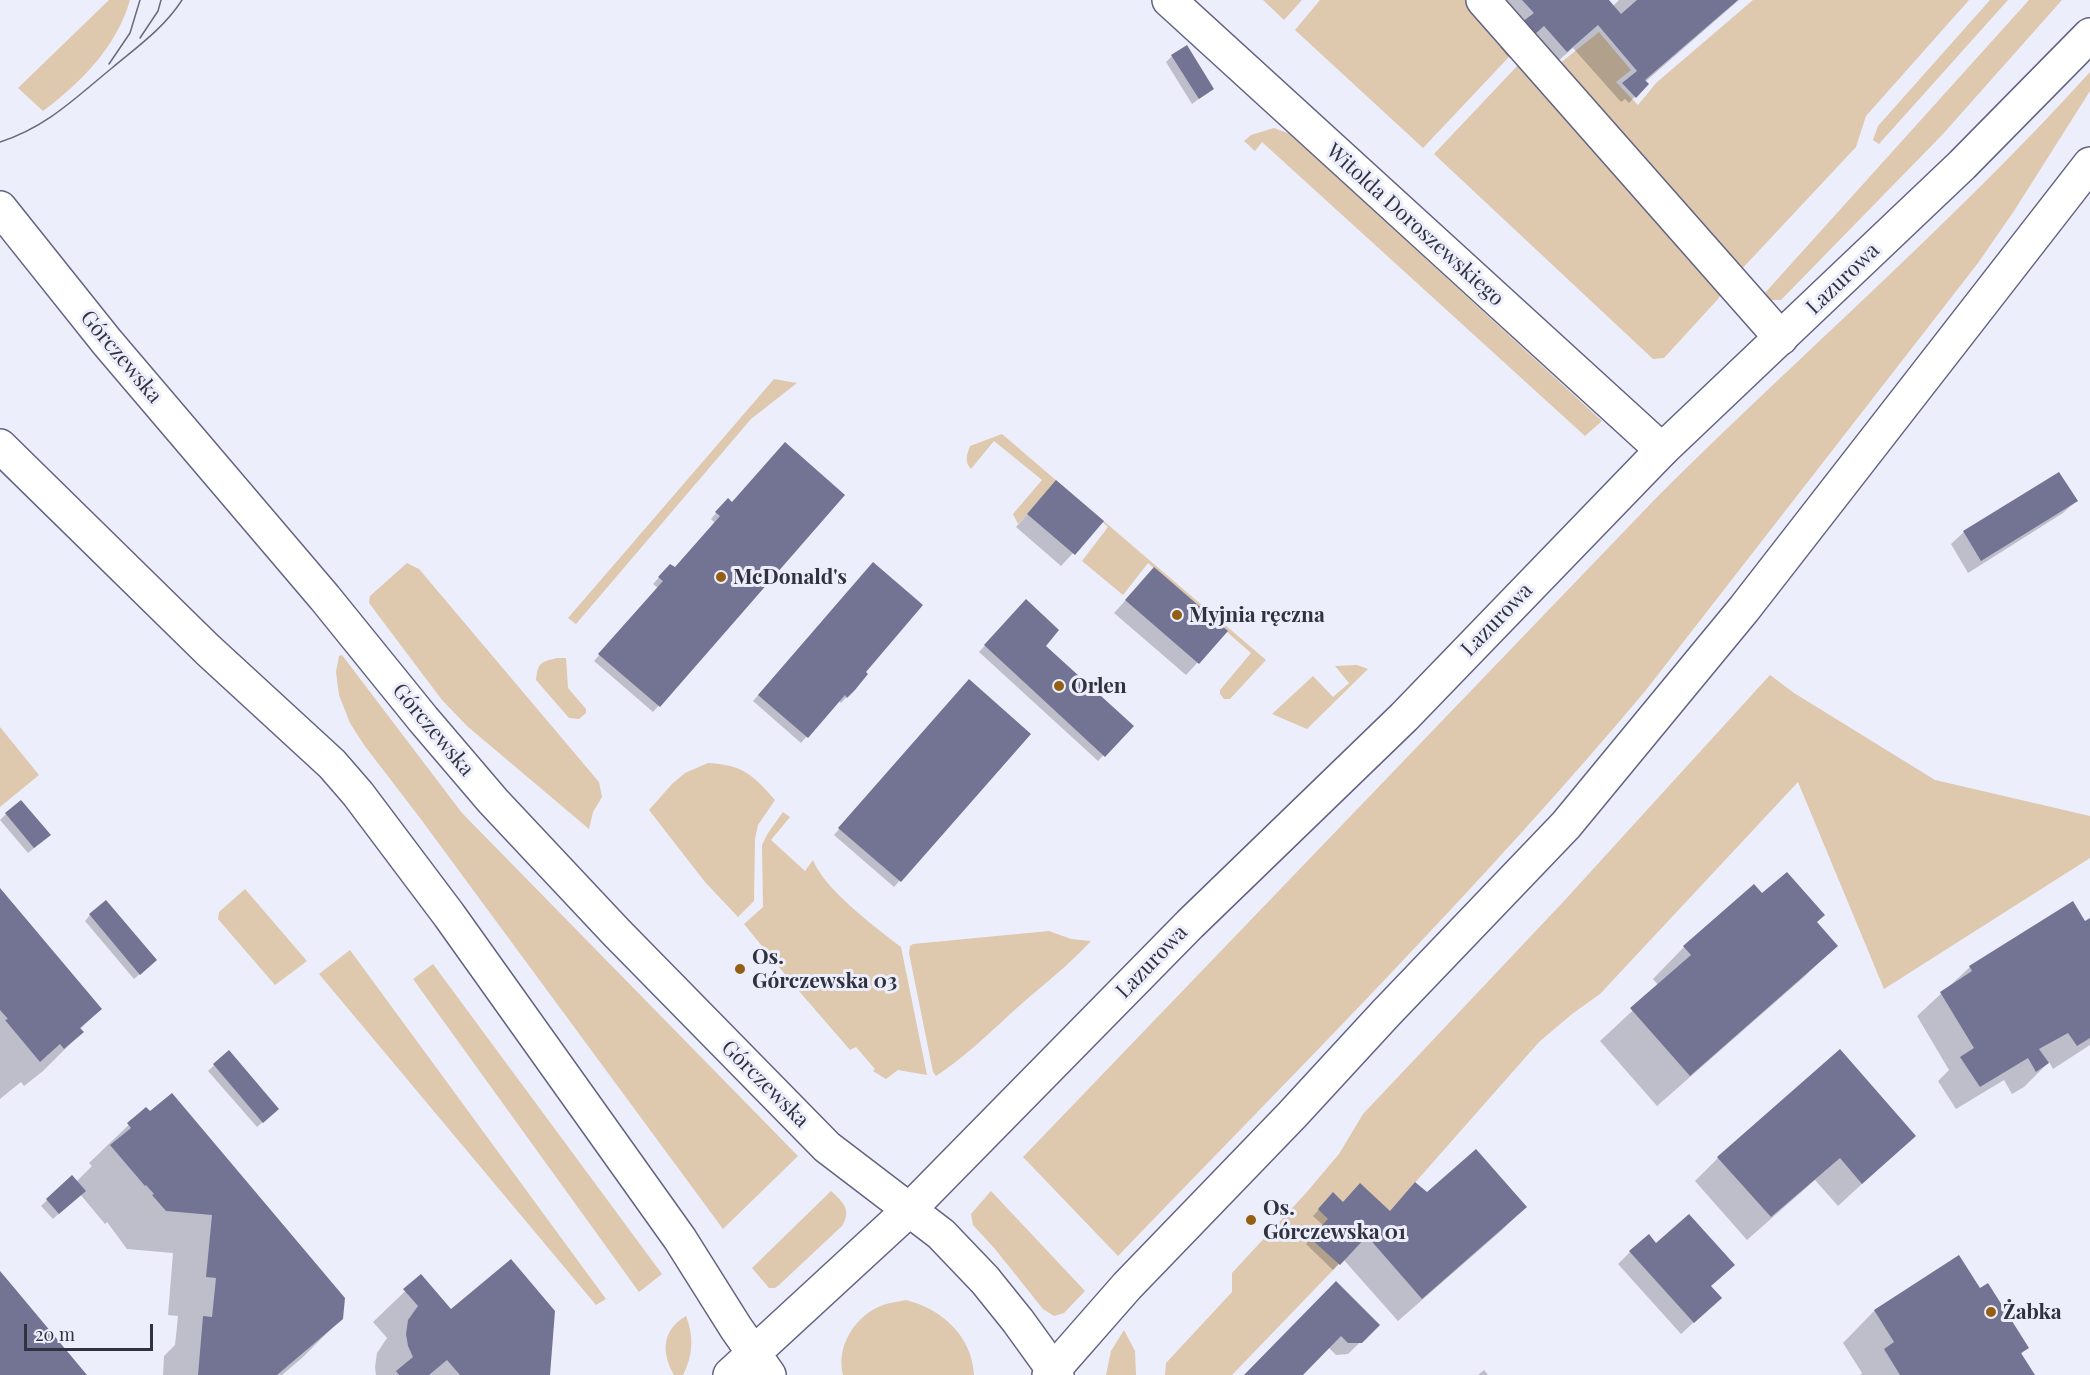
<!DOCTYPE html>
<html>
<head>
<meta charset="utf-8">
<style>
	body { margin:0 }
	#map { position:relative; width:2090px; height:1375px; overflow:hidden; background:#edeefc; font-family:"Playfair Display",serif }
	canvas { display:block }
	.scale { position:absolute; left:24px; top:1324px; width:129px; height:27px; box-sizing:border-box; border:3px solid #31323f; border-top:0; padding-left:8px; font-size:18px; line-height:21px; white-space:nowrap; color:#31323f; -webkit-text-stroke:4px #edeefc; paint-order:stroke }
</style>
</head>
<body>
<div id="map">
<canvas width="2090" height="1375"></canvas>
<div class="scale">20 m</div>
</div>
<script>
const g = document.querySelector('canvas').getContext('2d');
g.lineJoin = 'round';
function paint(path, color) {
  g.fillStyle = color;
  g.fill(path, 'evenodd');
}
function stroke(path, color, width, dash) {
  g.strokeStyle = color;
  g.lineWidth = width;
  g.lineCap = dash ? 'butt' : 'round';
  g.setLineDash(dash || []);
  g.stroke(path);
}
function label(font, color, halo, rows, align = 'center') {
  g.font = font + ' "Playfair Display",serif';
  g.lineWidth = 6;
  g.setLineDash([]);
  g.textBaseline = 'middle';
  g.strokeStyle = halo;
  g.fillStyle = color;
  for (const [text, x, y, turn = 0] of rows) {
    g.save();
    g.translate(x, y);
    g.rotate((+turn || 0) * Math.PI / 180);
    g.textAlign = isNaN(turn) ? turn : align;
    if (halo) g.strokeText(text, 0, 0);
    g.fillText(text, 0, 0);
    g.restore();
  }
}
paint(new Path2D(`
	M 109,0 L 130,0 C 117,46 81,83 43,111 L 18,88 Z
	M 1263,0 L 1302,0 L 1284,20 Z
	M 1320,0 L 1468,0 L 1509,50 L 1508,58 L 1423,148 L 1295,30 Z
	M 1753,0 L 1969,0 L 1866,116 L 1856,147 L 1739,272 L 1559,64 L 1599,32 L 1631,70 L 1616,82 L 1638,105 L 1656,83 Z
	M 1990,0 L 2008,0 L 1879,144 L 1873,140 L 1878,126 Z
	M 2029,0 L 2062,0 L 1943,134 L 1781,300 L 1771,300 L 1764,294 Z
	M 1519,64 L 1723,291 L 1718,299 L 1664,358 L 1653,359 L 1434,154 Z
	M 2090,72 L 2090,91 L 2014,211 L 1978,263 L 1646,690 C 1480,888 1297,1070 1118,1256 L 1023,1157 L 1660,494 C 1802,353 1955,221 2090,72 Z
	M 1274,128 L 1290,134 L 1602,421 L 1585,436 L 1262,142 L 1255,151 L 1244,141 L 1251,135 Z
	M 774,379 L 797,383 L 751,419 L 576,624 L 568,618 Z
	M 1002,434 L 1266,660 L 1230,699 L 1224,699 L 1220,694 L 1220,690 L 1251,653 L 1148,563 L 1123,595 L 1082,561 L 1108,527 L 1057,481 L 1018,524 L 1013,514 L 1042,480 L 994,441 L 971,469 C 964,461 967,455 970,446 Z
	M 407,563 L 419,569 L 599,782 L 602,797 L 593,812 L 589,829 L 467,726 L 442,700 L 369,603 L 370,596 Z
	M 342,655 L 462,813 L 798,1156 L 723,1229 L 420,818 L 364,745 L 350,723 L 339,695 L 336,672 L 339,656 Z
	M 557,658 L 566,658 L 568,688 L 586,709 L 586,713 L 579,719 L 569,718 L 536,680 C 538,663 540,662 557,658 Z
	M 1357,665 L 1368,669 L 1307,729 L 1272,714 L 1313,676 L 1333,697 L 1349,683 L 1335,666 Z
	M 1770,675 L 1794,693 L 1935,780 L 2090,816 L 2090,858 L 1884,989 L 1798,782 L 1600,994 L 1572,1014 L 1539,1042 L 1390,1211 L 1232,1375 L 1165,1375 L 1166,1363 L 1232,1292 L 1232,1273 L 1306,1193 L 1339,1154 L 1363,1114 L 1564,901 Z
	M 0,727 L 39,775 L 0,807 Z
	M 708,763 C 743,765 752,774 775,800 L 758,825 L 755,839 L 754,901 L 738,917 L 705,882 L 649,810 L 672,784 L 685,773 Z
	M 783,812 L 790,817 L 771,840 L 805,871 L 813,860 C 824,889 876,928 901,947 L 927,1075 L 898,1070 L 886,1079 L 873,1071 L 875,1069 L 856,1047 L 850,1050 L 792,983 L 744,924 L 763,907 L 762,845 L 768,833 Z
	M 245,889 L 307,961 L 275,985 L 218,919 L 219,912 Z
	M 1049,931 L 1071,939 L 1091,941 C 1069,965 1043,985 1018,1007 C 989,1033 969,1054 936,1076 L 933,1072 L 909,953 L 910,946 L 913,944 Z
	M 350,950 L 606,1299 L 596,1305 L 319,974 Z
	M 433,964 L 662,1274 L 639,1292 L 413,979 Z
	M 831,1191 C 843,1202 852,1210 842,1226 L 779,1285 L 775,1288 L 769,1288 L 752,1268 Z
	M 991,1191 L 1085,1291 L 1064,1313 L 1054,1316 L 1043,1309 L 995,1249 L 973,1225 L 971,1214 Z
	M 906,1300 C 942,1309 972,1336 974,1375 L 843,1375 C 836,1348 853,1319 878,1307 C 887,1303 896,1302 906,1300 Z
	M 686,1316 C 694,1336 693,1356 683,1375 L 674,1375 C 661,1352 662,1330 686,1316 Z
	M 1124,1330 L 1135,1351 L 1136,1375 L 1106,1375 L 1111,1351 Z`), '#dec8ae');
paint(new Path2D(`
	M 1472,0 L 1607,0 L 1613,6 L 1619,0 L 1739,0 L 1645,82 L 1647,84 L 1629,103 L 1625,99 L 1621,102 L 1573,48 L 1543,74 L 1520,48 L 1509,58 L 1500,47 L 1510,36 Z
	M 1172,56 L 1212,89 L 1192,104 L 1166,62 Z
	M 1044,495 L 1102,522 L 1061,566 L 1016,527 Z
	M 843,496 L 653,712 L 594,661 L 658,588 L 653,584 L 664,572 L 675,569 L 715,523 L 711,519 L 722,506 Z
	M 2076,501 L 2063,513 L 1968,573 L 1951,544 L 1964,532 Z
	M 1154,569 L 1198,662 L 1186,675 L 1114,613 Z
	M 867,570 L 863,672 L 854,689 L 841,703 L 838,700 L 801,743 L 753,701 Z
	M 1026,601 L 1044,646 L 1131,726 L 1098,761 L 979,652 Z
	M 963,687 L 1029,734 L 894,887 L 834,835 Z
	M 6,814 L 43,841 L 28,853 L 0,820 Z
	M 0,891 L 100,1009 L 80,1029 L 82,1032 L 43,1071 L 24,1086 L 21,1082 L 0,1099 Z
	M 1762,895 L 1816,922 L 1836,945 L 1804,977 L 1657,1106 L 1600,1041 L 1659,986 L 1653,979 L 1684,947 Z
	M 90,915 L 149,966 L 134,979 L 85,921 Z
	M 2090,921 L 2090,1045 L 2053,1069 L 2049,1062 L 2024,1087 L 2012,1094 L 2004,1080 L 1956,1109 L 1938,1081 L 1949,1070 L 1917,1016 L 1970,967 Z
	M 228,1052 L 271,1115 L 257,1127 L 208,1071 Z
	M 140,1114 L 341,1319 L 302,1358 L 282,1375 L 163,1375 L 164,1356 L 175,1345 L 178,1316 L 168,1315 L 173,1253 L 127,1249 L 107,1222 L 105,1224 L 80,1194 L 53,1219 L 41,1206 L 47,1200 L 76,1182 L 92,1166 L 89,1163 Z
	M 1914,1136 L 1838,1206 L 1815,1180 L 1747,1240 L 1695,1181 L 1718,1158 Z
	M 1416,1184 L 1427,1194 L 1525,1207 L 1502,1230 L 1398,1321 L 1343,1259 L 1333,1270 L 1306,1244 L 1323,1225 L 1313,1216 L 1333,1194 L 1343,1203 L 1389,1212 Z
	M 1656,1245 L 1710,1287 L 1707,1310 L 1681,1334 L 1618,1264 L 1630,1252 Z
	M 1959,1258 L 1980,1290 L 2027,1348 L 2020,1355 L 2033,1375 L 1860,1375 L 1862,1373 L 1843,1343 L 1874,1311 Z
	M 421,1276 L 451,1311 L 547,1375 L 376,1375 L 375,1367 L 377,1353 L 387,1338 L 373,1322 Z
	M 1336,1284 L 1378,1325 L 1348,1354 L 1336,1355 L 1328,1347 L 1300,1375 L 1246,1375 Z
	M 1484,1370 L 1488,1375 L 1478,1375 Z`), '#0003');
paint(new Path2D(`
	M 1522,0 L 1609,0 L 1621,14 L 1637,0 L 1738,0 L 1645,80 L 1649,84 L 1636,98 L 1622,83 L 1637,71 L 1598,25 L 1567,52 L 1544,26 L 1534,35 L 1522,22 L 1534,13 Z
	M 1187,45 L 1214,89 L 1199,99 L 1171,55 Z
	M 785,442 L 845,495 L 660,707 L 598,654 L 663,581 L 658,577 L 670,564 L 675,567 L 720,516 L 715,512 L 728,498 L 732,502 Z
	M 2059,472 L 2078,501 L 1981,561 L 1963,531 Z
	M 1056,480 L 1104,521 L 1075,555 L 1027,514 Z
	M 873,562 L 923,605 L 866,672 L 868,674 L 855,690 L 847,698 L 845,695 L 808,738 L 758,695 Z
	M 1154,567 L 1228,631 L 1199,664 L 1125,600 Z
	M 1026,599 L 1059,630 L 1046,646 L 1134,726 L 1105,757 L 984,645 Z
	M 969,679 L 1031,734 L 901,882 L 838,828 Z
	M 21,800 L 51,835 L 34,848 L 5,813 Z
	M 1787,872 L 1825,915 L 1817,922 L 1838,946 L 1690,1076 L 1630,1008 L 1691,955 L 1683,946 L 1754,884 L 1762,893 Z
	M 0,888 L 102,1009 L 80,1028 L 84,1032 L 64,1049 L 60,1044 L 40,1062 L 5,1020 L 8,1019 L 0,1010 Z
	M 106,900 L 157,960 L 140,975 L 89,914 Z
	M 2073,901 L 2085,921 L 2090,918 L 2090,1038 L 2077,1046 L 2068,1033 L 2039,1049 L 2049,1063 L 2036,1072 L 2028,1058 L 1980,1087 L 1960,1057 L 1974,1048 L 1940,992 L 1972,971 L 1969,966 Z
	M 1840,1049 L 1916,1136 L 1862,1184 L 1840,1158 L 1771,1217 L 1717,1157 Z
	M 229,1050 L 279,1109 L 263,1123 L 213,1064 Z
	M 172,1093 L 345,1298 L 343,1319 L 277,1375 L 198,1375 L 203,1316 L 212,1317 L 216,1278 L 206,1277 L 212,1215 L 166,1211 L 152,1195 L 154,1194 L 146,1185 L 145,1186 L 110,1145 L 131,1128 L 127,1123 L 139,1113 L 146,1107 L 150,1111 Z
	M 1476,1149 L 1527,1207 L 1422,1299 L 1367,1236 L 1340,1265 L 1310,1238 L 1328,1219 L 1318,1209 L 1333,1192 L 1343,1202 L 1360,1183 L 1390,1211 L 1415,1182 L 1427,1192 Z
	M 72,1175 L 86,1191 L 59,1214 L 46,1199 Z
	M 1689,1214 L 1735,1265 L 1711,1286 L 1722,1298 L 1694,1323 L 1629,1251 L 1649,1234 L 1656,1243 Z
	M 1959,1255 L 1980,1288 L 1988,1283 L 2029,1348 L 2021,1353 L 2035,1375 L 1900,1375 L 1884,1349 L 1894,1342 L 1874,1310 Z
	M 511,1259 L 555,1311 L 550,1375 L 460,1375 L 447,1360 L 429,1375 L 399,1375 L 396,1371 L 413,1357 L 408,1346 L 406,1334 L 408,1320 L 418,1306 L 403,1289 L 421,1274 L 451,1309 Z
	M 0,1271 L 11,1284 L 87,1375 L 0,1375 Z
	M 1336,1281 L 1380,1325 L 1362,1343 L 1348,1343 L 1341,1336 L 1303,1375 L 1244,1375 Z`), '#737493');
const minor = new Path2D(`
	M 1169,0 L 1662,450
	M 1483,0 L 1781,338`);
const secondary = new Path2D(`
	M 0,208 L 107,342 L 325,598 L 423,719 L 493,801 L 616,932 L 827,1147 L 941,1234 L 985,1280 L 1018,1321 L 1057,1375
	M 0,446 L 208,650 L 332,764 L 358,794 L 449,915 L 680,1239 L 736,1328 L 769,1375
	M 730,1375 L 909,1210 L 1190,924 L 1404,717 L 1662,450 L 1962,165 L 2090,35
	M 1049,1375 L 1127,1286 L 1292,1115 L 1386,1013 L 1566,825 L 1744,609 L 2090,164`);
stroke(minor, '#626381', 36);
stroke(secondary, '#626381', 36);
stroke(minor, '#fff', 33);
stroke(secondary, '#fff', 33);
stroke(new Path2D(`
	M 140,38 L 158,11 L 161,0
	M 109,64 L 130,33 L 140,0
	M 0,142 C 47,127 75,98 112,68 C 137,47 164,28 182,0`), '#696a78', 1.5);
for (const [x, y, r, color] of [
	[721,577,6,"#936013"],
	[1177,615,6,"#936013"],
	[1059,686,6,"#936013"],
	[740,969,6,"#936013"],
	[1251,1220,6,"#936013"],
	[1991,1312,6,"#936013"]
]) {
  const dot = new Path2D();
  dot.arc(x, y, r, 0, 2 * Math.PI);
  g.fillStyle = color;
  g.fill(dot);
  stroke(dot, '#edeefc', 2);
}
label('21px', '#31323f', '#edeefc', [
	["Witolda Doroszewskiego",1415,225,42],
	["Lazurowa",1843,279,-44],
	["Górczewska",121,357,50],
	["Lazurowa",1497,620,-46],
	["Górczewska",433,730,50],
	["Lazurowa",1152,962,-46],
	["Górczewska",765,1084,45]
]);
label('bold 21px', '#31323f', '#edeefc', [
	["McDonald's",733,577],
	["Myjnia ręczna",1189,615],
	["Orlen",1071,686],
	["Os.",752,957],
	["Górczewska 03",752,981],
	["Os.",1263,1208],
	["Górczewska 01",1263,1232],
	["Żabka",2003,1312]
], 'left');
</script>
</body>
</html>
